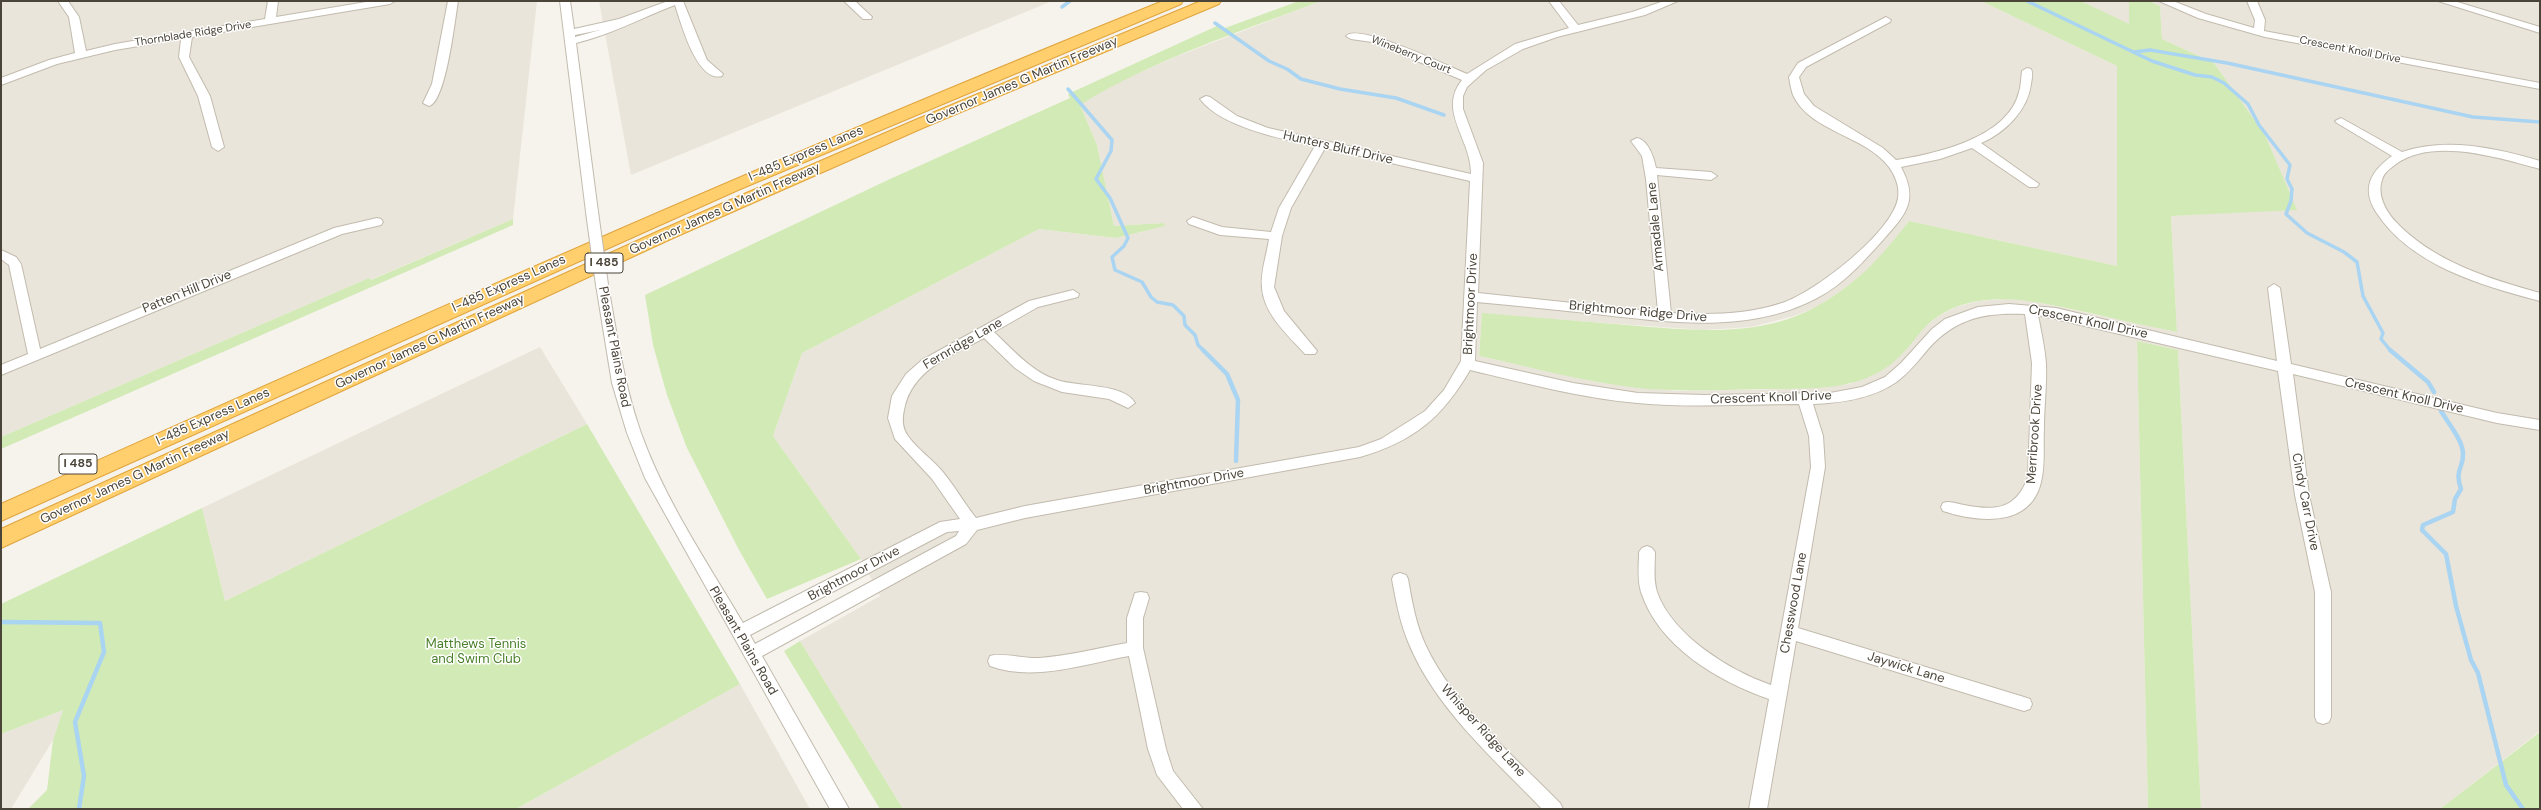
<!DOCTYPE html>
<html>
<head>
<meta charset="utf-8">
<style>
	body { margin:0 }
	#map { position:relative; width:2541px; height:810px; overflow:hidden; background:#f6f3ec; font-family:"DM Sans",sans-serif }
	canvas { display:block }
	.frame { position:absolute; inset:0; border:2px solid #4b4439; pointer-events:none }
</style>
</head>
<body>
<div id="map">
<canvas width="2541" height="810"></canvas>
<div class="frame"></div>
</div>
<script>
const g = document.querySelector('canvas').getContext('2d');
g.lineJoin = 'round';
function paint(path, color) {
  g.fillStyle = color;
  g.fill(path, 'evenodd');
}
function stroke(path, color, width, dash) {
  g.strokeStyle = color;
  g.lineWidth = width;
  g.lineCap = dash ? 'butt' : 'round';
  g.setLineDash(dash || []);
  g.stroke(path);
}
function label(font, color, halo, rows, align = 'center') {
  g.font = font + ' "DM Sans",sans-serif';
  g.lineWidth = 3;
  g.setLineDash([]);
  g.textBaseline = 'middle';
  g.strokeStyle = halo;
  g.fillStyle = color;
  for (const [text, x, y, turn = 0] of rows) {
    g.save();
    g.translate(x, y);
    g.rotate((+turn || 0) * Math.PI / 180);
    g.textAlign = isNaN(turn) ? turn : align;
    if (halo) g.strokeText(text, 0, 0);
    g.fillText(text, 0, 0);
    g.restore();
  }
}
paint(new Path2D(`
	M 1,1 L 537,1 L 513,219 L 370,280 L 369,278 L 1,437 Z
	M 599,1 L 1052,1 L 631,175 Z
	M 1321,1 L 1981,1 L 2117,66 L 2117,266 L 1909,221 L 1879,260 L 1851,284 L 1819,306 L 1794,316 L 1751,327 L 1703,330 L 1482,314 L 1479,356 L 1597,382 L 1677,391 L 1788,389 L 1850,384 L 1901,355 L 1920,331 L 1937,317 L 1956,307 L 1979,301 L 2005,299 L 2032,301 L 2177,332 L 2171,216 L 2296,209 L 2265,135 L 2214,63 L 2162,39 L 2160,6 L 2149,1 L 2540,1 L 2540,731 L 2440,809 L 2201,809 L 2178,350 L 2137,341 L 2148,809 L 903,809 L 800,641 L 880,596 L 861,559 L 773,436 L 802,353 L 1039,229 L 1116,238 L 1165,226 L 1164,223 L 1114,226 L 1097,145 L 1080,105 L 1113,84 L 1175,57 Z
	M 2081,1 L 2129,1 L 2129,24 L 2114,18 Z
	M 540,347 L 587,424 L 225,601 L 202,508 Z
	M 740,684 L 810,809 L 516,809 Z
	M 63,710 L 53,740 L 11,809 L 1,809 L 1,734 Z`), '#eae5da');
paint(new Path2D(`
	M 1299,1 L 1321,1 C 1240,32 1154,59 1080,105 L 1097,145 L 1114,226 L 1164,223 L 1165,226 L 1116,238 L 1039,229 L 802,353 L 773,436 L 861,559 L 767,599 L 739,550 L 687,448 L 667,395 L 653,345 L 645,295 L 890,179 L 1070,98 L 1068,94 L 1219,25 L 1225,28 Z
	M 1981,1 L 2081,1 L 2129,24 L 2129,1 L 2149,1 L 2160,6 L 2162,39 L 2214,63 L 2265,135 L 2297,210 L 2171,216 L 2177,332 C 2148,326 2119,320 2090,313 C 2041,303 1983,286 1937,317 C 1922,327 1914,342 1902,354 C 1888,369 1871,378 1851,383 C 1826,390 1786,389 1759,389 C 1719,390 1678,392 1638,388 C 1584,382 1531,367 1479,356 L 1482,313 C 1526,317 1571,320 1615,324 C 1682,329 1758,341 1819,305 C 1859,282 1881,257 1909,221 L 2117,266 L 2117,66 Z
	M 513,219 L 513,225 L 1,449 L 1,437 L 369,278 L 371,280 Z
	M 2137,341 L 2178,350 L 2201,809 L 2148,809 Z
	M 587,424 L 740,684 L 516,809 L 28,809 L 47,790 L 53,740 L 63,710 L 1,734 L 1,604 L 202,508 L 225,601 Z
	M 800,641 L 903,809 L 880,809 L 784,651 Z
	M 2540,732 L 2540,809 L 2440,809 Z`), '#d2eab5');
stroke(new Path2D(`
	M 2027,1 L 2152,61 L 2195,75 L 2212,77 L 2224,83 L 2248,104 L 2259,125 L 2290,165 L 2287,179 L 2292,189 L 2291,201 L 2286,214 L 2307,233 L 2344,252 L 2357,262 L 2363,296 L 2383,333 L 2381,339 L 2391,351
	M 1062,7 L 1070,1
	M 1215,23 L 1269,61 L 1287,69 L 1301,79 L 1340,89 L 1396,98 L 1444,115
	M 2134,52 L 2150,50 L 2227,63 L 2473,117 L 2540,122
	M 1068,89 L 1112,140 L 1111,151 L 1096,179 L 1110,198 L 1128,238 L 1124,246 L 1112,257 L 1115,270 L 1142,282 L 1151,297 L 1157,302 L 1173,305 L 1184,316 L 1185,325 L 1195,335 L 1198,345 L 1204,351`), '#a9d4f2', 3.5);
stroke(new Path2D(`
	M 1203,350 L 1227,374 L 1238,400 L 1236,461
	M 2390,350 L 2428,382 L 2434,392
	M 2441,411 C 2448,423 2462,439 2463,453 C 2464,468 2454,469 2461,489 L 2455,499 L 2453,512 L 2423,525 L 2422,530 L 2446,554 L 2456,606 L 2471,660 L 2478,673 L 2506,785 L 2523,809
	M 1,622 L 100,623 L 104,652 L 75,722 L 84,776 L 79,809`), '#a9d4f2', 4.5);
const minor = new Path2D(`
	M 58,1 L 68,1 L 79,17 L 86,51 L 115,44 L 265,19 L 268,1 L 278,1 L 276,17 L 372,1 L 395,1 L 390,4 L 192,37 L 189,57 L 210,96 L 224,147 L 218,151 L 212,147 L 198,96 L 179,57 L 181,39 L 115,50 L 57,64 L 1,85 L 1,78 L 49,60 L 75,53 L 69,17 Z
	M 448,1 L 458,1 C 455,19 446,102 429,106 L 423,103 L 432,84 Z
	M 560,1 L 570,1 L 574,29 L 619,19 L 668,1 L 683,1 L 707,60 L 723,74 L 722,76 C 697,83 681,23 675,5 C 641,18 610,35 576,43 L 598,212 L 592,216 L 586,212 ZM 600,30 L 575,37 L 575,35 Z
	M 844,1 L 855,1 L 872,17 L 871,19 L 863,19 Z
	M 1549,1 L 1559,1 L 1578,25 L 1632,12 L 1664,1 L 1678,1 L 1645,15 L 1557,37 L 1523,49 L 1486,70 L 1467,87 L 1463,96 L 1463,109 L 1483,163 L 1478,293 L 1658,312 L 1646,179 L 1642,156 L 1631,141 L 1637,138 C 1648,140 1654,157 1656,168 L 1711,172 L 1717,176 L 1711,180 L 1657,175 L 1671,313 C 1708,315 1746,315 1782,303 C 1814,293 1893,232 1898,198 C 1900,187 1895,175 1889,167 C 1865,135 1810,132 1793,95 C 1791,89 1790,83 1789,77 L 1798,63 L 1886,17 L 1891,20 L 1890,22 L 1806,67 L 1799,77 L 1804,94 L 1814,106 L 1883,148 L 1896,160 C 1935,154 2008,138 2019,92 C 2021,86 2021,78 2022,71 L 2027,68 L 2031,69 C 2033,73 2032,79 2031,84 C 2028,110 2005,133 1981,143 L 2039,184 L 2037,187 L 2029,187 L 1972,148 L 1940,159 L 1901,167 C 1919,201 1906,214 1883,240 C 1864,261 1843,285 1817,298 C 1751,333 1675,323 1604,315 C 1562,310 1519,306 1477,302 L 1475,361 L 1573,383 L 1638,393 L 1704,395 L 1830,393 L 1862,387 L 1885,377 L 1901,363 L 1932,329 L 1945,319 L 1978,307 L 2009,304 L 2056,308 L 2277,361 L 2268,288 L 2274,284 L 2280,288 L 2291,364 L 2497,413 L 2540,420 L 2540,430 L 2497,423 L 2293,374 L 2309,495 L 2331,592 L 2331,717 L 2329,722 L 2323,724 L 2317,722 L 2315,717 L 2315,592 L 2295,495 L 2278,371 L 2038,315 C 2041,331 2045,348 2046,364 C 2047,385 2044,407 2044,428 C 2043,444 2045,461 2042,477 C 2034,528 1980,523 1943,511 L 1941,507 L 1943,503 C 1950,500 1957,504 1964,505 C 1995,511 2016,510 2028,477 L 2032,363 L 2025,314 C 1986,312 1956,318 1929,348 C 1918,361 1908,374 1895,383 C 1871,399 1840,403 1813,404 L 1823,436 L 1825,467 L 1798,628 L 2024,697 L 2030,699 L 2032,704 L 2030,709 L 2024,711 L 1796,641 L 1767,809 L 1749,809 L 1769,699 C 1718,681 1659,647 1641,592 C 1637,579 1639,565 1639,552 L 1642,548 L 1647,546 L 1652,548 L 1655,552 C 1655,565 1653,579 1657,592 C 1672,635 1730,671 1771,685 L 1811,467 L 1809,436 L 1799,404 C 1745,404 1691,408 1637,403 C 1580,398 1525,383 1470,370 C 1442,418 1414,441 1360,457 L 1025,518 L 977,530 L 966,544 L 762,656 L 849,809 L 830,809 L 645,478 L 627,433 L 612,383 L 596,285 L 597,282 L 602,281 L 608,285 C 617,335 624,385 641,433 C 665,500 707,562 743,623 L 940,522 L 960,519 L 932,479 L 895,439 L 888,418 L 892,396 L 906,374 L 922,360 L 1029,301 L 1073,290 L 1079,294 L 1078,297 L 1038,307 L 994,332 C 1013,350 1032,372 1057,380 C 1077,387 1124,383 1135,403 L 1128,408 L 1109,399 L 1062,392 L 1034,381 L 1015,368 L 984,338 C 952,355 911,370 904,410 C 902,419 902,428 908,436 C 917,449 932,459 942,471 C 954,485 964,503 976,518 L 1025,506 L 1359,447 L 1381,439 L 1425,411 L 1444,390 L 1461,361 L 1470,181 L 1325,148 L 1291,208 L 1282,236 L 1274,287 L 1284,311 L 1317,351 L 1315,354 L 1305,354 C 1289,336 1264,315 1262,288 C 1260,273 1267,254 1269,239 L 1220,235 L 1189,224 L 1187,221 L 1193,217 L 1222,227 L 1271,232 L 1279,208 L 1315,146 C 1282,139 1221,127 1200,99 L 1206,96 L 1210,97 L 1237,116 L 1268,128 L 1471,174 C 1472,140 1437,111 1462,80 L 1372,42 L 1351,39 L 1346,36 C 1357,22 1450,67 1467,74 L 1515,44 L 1569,28 ZM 959,531 L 956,536 L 755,644 L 750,635 L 947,532 Z
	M 2159,1 L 2173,1 L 2206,14 L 2254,28 L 2255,20 L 2247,1 L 2257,1 L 2265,20 L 2264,31 L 2540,83 L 2540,89 L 2265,37 L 2198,18 Z
	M 2438,1 L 2454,1 L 2540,27 L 2540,33 Z
	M 2341,118 L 2402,152 C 2447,137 2496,148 2540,161 L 2540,169 C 2499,158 2434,137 2396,164 C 2390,169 2384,172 2382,180 C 2377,194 2385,210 2395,221 C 2432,261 2489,279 2540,293 L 2540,301 C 2481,285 2411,266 2376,212 C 2361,188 2371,171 2392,156 L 2337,123 L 2335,121 Z
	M 377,218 L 381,219 L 383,222 L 381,225 L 342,234 L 1,375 L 1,365 L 28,354 L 9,265 L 1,259 L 1,250 L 16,257 L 21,264 L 40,349 L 334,228 Z
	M 1400,573 L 1406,575 L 1408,579 C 1412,602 1416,625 1426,646 C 1454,706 1515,757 1560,803 L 1563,809 L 1542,809 C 1494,759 1436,709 1409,644 C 1400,623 1396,601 1392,579 L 1394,575 Z
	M 1141,592 L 1147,593 L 1149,598 L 1143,618 L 1143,648 L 1166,749 L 1173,771 L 1203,809 L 1183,809 L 1157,775 L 1148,749 L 1129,656 C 1084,664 1034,682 990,666 L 988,661 L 990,656 C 1001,652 1025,659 1039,658 C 1068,656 1098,648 1127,643 L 1127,618 L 1135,593 Z`);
const highway = new Path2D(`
	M 1163,1 L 1183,1 L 1181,4 L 738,190 L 1,521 L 1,504 C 386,331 771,159 1163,1 Z
	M 1201,1 L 1221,1 L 1219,4 L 925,127 L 673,238 L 1,548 L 1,529 L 661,230 L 913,121 Z`);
stroke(minor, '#c2bbae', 2);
stroke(highway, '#e0a43c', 2);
paint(minor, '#fff');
paint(highway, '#ffcf6e');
const minorBridge = new Path2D(`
	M 592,212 L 602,285`);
stroke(minorBridge, '#c2bbae', 14, []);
stroke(minorBridge, '#fff', 12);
label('11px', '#4b4439', '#fff', [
	["Thornblade Ridge Drive",193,34,-9],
	["Crescent Knoll Drive",2350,50,11],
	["Wineberry Court",1411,55,22]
]);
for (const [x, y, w] of [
	[604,263,38],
	[78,464,38]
]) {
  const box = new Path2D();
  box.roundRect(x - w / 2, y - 10, w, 20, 3);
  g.fillStyle = '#fff';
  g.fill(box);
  stroke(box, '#4b4439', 1);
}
label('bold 12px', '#4b4439', null, [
	["I 485",604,263],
	["I 485",78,464]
]);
label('13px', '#4b4439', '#fff', [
	["Governor James G Martin Freeway",1022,81,-23],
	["Hunters Bluff Drive",1338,148,13],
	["I-485 Express Lanes",806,154,-23],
	["Governor James G Martin Freeway",725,209,-24],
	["Armadale Lane",1656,227,-95],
	["I-485 Express Lanes",509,284,-24],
	["Patten Hill Drive",187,292,-22],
	["Brightmoor Drive",1471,304,-87],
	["Brightmoor Ridge Drive",1638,312,5],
	["Crescent Knoll Drive",2088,322,12],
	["Governor James G Martin Freeway",430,342,-25],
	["Fernridge Lane",963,344,-30],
	["Pleasant Plains Road",614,347,79],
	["Crescent Knoll Drive",2404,396,13],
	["Crescent Knoll Drive",1771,398,-2],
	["I-485 Express Lanes",213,417,-24],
	["Merribrook Drive",2035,434,-86],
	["Governor James G Martin Freeway",135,477,-25],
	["Brightmoor Drive",1194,482,-10],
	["Cindy Carr Drive",2305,502,79],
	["Brightmoor Drive",854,574,-28],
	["Chesswood Lane",1794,603,-80],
	["Pleasant Plains Road",743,641,60],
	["Jaywick Lane",1906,668,17],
	["Whisper Ridge Lane",1483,731,48]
]);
label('13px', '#4a7f2a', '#fff', [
	["Matthews Tennis",476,645],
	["and Swim Club",476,660]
]);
</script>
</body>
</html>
